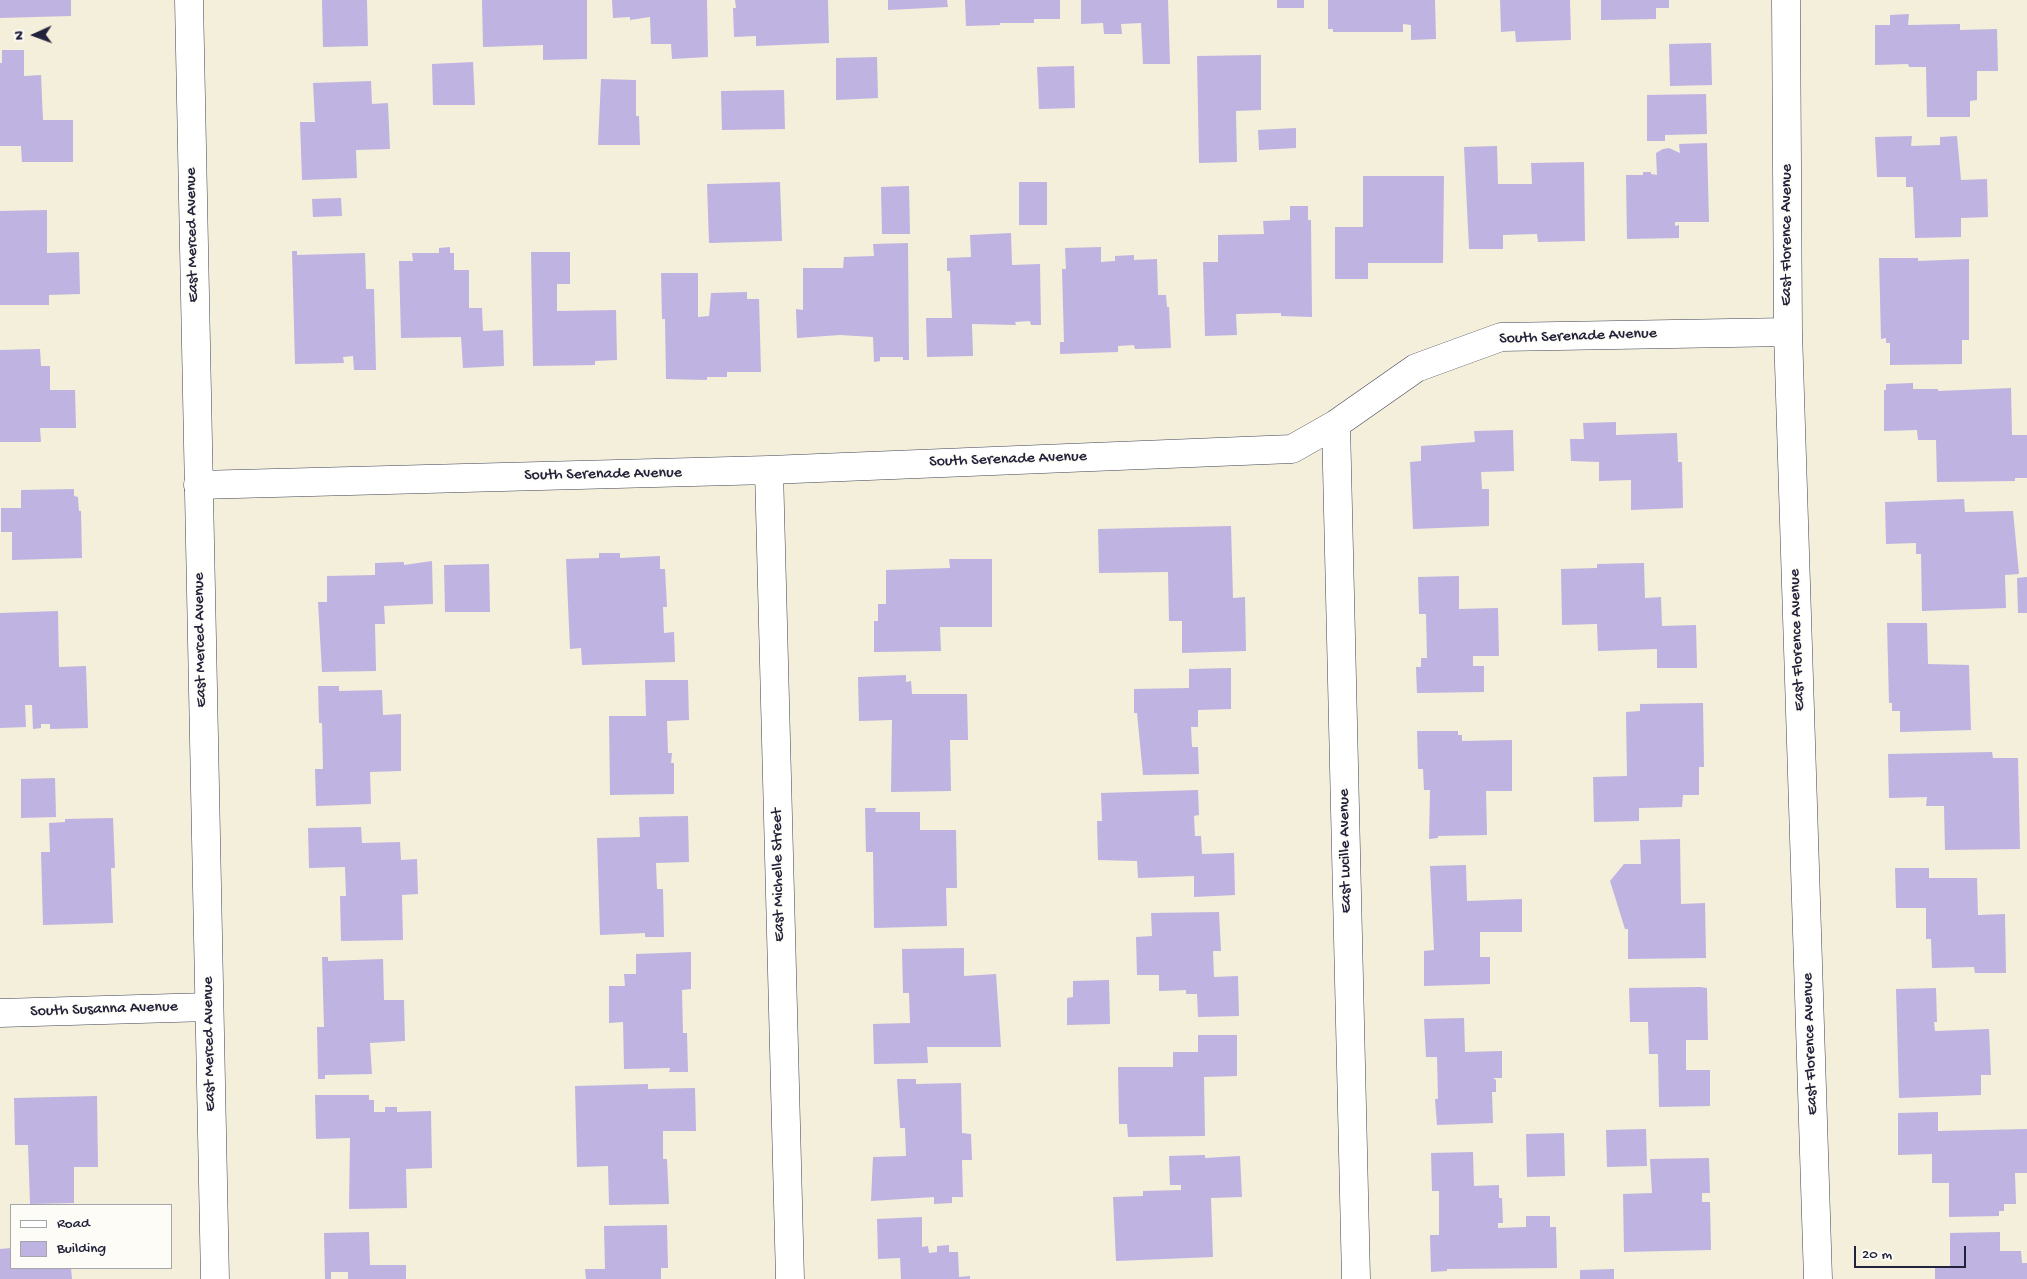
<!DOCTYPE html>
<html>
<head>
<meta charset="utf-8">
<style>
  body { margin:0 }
  #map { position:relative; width:2027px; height:1279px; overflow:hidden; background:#f3efda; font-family:"Gochi Hand",sans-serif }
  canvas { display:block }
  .legend { position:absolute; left:10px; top:1204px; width:162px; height:65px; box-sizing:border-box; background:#fdfcf7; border:1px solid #a5a5ac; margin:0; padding:6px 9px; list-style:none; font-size:15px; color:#22223b }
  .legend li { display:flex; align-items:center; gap:10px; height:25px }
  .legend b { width:25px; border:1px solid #a5a5ac }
  .north { position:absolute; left:10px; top:10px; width:50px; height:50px; -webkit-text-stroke:4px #fdfcf7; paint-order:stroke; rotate:268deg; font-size:14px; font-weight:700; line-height:20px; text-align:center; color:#22223b }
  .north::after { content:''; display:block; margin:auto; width:18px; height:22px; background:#22223b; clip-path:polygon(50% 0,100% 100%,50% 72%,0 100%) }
  .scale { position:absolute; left:1854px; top:1246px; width:112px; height:22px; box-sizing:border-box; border:2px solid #22223b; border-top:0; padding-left:6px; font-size:15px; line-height:18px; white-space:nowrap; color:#22223b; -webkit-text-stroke:4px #fdfcf7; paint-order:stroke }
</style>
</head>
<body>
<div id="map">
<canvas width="2027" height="1279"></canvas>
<ul class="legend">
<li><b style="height:6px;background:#fff"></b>Road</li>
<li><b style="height:14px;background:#bfb3e1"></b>Building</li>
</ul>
<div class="north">N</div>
<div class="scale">20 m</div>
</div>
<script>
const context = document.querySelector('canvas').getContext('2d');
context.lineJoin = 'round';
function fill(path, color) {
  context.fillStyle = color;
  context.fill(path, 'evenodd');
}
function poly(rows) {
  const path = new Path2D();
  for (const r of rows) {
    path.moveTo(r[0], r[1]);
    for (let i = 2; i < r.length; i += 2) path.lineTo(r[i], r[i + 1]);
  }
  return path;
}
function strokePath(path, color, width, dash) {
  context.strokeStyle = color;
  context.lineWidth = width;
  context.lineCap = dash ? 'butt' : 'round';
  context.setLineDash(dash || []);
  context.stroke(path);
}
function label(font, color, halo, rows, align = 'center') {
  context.font = font + ' "Gochi Hand",sans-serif';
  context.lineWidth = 4;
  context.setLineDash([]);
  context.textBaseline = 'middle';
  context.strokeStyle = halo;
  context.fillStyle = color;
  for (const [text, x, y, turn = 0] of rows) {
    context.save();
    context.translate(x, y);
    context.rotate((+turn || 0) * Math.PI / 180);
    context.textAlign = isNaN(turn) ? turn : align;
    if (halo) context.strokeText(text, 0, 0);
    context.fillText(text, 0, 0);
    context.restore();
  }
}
fill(poly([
  [0,0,71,0,71,16,0,18],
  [322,0,367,0,368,46,323,47],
  [482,0,587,0,587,59,543,60,543,45,483,47],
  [612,0,707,0,708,57,672,59,671,44,651,44,650,17,630,20,630,17,613,18],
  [735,0,828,0,829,43,756,46,756,36,734,37,733,8,736,8],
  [888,0,947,0,948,7,888,10],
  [965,0,1060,0,1060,19,1034,19,1034,23,1000,23,1000,25,966,26],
  [1081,0,1168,0,1170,64,1143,64,1141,23,1121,24,1122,34,1104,34,1103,23,1081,24],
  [1277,0,1304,0,1304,8,1277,8],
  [1328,0,1435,0,1436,39,1411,40,1411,25,1403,24,1403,32,1333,32,1333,29,1328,29],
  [1500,0,1570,0,1571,40,1516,42,1515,31,1501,32],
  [1601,0,1669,0,1669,8,1656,8,1656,19,1601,20],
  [1909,14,1908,25,1960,24,1960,30,1997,29,1998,71,1977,71,1977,100,1970,101,1970,117,1927,117,1926,67,1909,67,1908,64,1875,65,1875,25,1890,25,1890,15],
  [1711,43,1712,85,1670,86,1669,44],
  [2,50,24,50,24,76,41,75,43,120,73,120,73,162,22,162,21,146,0,146,0,63,2,63],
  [1261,55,1261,110,1236,111,1237,162,1199,163,1197,56],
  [877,57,878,98,836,100,836,58],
  [473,62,475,105,433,105,432,64],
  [1074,66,1075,108,1039,109,1037,67],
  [601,79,636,80,636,116,639,116,640,145,598,145],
  [371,81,372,104,388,103,390,149,356,150,357,178,302,180,300,122,315,122,313,83],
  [784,90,785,129,722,130,721,91],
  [1706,94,1707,134,1665,135,1665,141,1647,141,1647,95],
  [1296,128,1296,148,1259,150,1258,130],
  [1912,136,1911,146,1940,145,1940,137,1957,136,1961,180,1987,179,1988,217,1961,218,1961,237,1915,238,1913,187,1906,187,1906,177,1877,177,1875,137],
  [1707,143,1709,222,1675,222,1675,226,1679,225,1679,238,1627,239,1626,175,1643,175,1643,172,1651,172,1651,174,1657,175,1656,153,1663,149,1669,148,1680,153,1679,144],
  [1497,146,1498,184,1532,184,1531,163,1584,162,1585,241,1538,242,1537,234,1503,235,1503,249,1469,249,1464,147],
  [1363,176,1444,176,1443,263,1368,263,1368,279,1335,279,1335,227,1363,227],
  [780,182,782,241,709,243,707,184],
  [1019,182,1047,182,1047,225,1019,225],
  [909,186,910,234,882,234,881,187],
  [341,198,342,216,313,217,312,199],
  [1290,206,1308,206,1308,220,1311,220,1312,317,1281,316,1281,313,1236,314,1237,335,1205,336,1203,262,1218,262,1218,235,1264,234,1263,221,1290,220],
  [47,210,47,253,79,252,80,294,49,295,49,305,0,305,0,211],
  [1011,233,1012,265,1040,264,1041,325,1031,325,1030,321,1015,322,1016,325,972,324,973,356,927,357,926,318,952,318,950,271,947,271,947,258,971,257,970,235],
  [908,243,909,360,903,360,903,357,880,357,880,361,874,362,873,337,840,335,797,338,796,309,803,310,803,268,843,268,844,257,874,256,873,244],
  [450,247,450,253,454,253,454,270,469,270,469,308,482,308,483,331,503,330,504,366,463,368,461,337,401,338,399,261,413,261,412,253,439,253,439,248],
  [1101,247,1101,262,1115,261,1115,256,1134,255,1134,260,1157,259,1158,295,1166,295,1167,307,1169,307,1171,348,1135,349,1134,345,1118,346,1118,352,1060,354,1060,342,1064,342,1062,269,1066,269,1065,248],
  [292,251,297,251,297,255,365,253,366,289,374,289,376,370,354,370,353,356,343,357,344,363,295,364],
  [531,252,570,252,570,284,557,284,557,311,616,310,617,360,595,361,595,365,533,366],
  [1879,258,1918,258,1918,261,1969,259,1969,340,1962,340,1962,364,1890,365,1890,343,1886,343,1886,338,1881,339],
  [661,273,698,273,698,317,709,316,711,293,747,292,747,299,759,299,761,372,727,372,727,377,707,377,707,380,666,379,665,319,662,319],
  [40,349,41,366,50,366,50,390,75,390,76,428,40,428,41,442,0,442,0,350],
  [1913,383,1913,389,1938,389,1938,391,2011,388,2012,435,2027,435,2027,478,2015,478,2015,481,1937,482,1936,440,1918,440,1917,430,1884,431,1884,390,1886,390,1886,384],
  [1616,422,1616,435,1677,433,1678,462,1682,462,1683,508,1631,510,1631,480,1599,481,1599,462,1571,461,1570,439,1584,439,1583,423],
  [1513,430,1514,471,1481,472,1482,489,1489,489,1489,526,1413,529,1410,462,1421,461,1421,446,1475,442,1474,431],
  [74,489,74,496,78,497,79,511,81,511,82,558,12,560,12,532,1,532,1,508,21,508,21,490],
  [1964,499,1965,512,2013,511,2019,574,2005,575,2006,608,1922,611,1921,554,1916,554,1916,543,1886,544,1885,502],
  [1231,526,1233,598,1245,597,1246,651,1182,653,1182,621,1169,621,1168,572,1099,573,1098,529],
  [599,553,620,553,620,558,660,556,660,569,665,569,667,607,663,607,664,633,674,632,675,662,582,665,581,648,570,649,566,559,599,558],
  [949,559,992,559,992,627,940,627,941,651,874,652,874,621,878,621,878,604,886,604,886,570,950,568],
  [432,561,433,604,384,606,385,624,375,624,376,671,322,672,318,602,327,602,327,576,375,575,375,563,404,562,404,565],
  [1644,563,1645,598,1661,597,1662,626,1696,625,1697,668,1657,668,1657,649,1598,651,1597,624,1562,625,1561,569,1597,568,1597,564],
  [489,564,490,612,445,612,444,565],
  [1459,576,1459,609,1498,608,1499,656,1473,656,1473,666,1484,666,1484,692,1417,693,1416,667,1421,667,1421,658,1427,658,1426,614,1419,614,1418,577],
  [2027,577,2027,613,2018,613,2017,578],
  [58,611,59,667,86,666,88,728,50,729,50,724,41,724,41,728,33,729,32,705,25,705,26,727,0,728,0,613],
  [1887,623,1927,623,1928,664,1969,665,1971,730,1900,732,1900,711,1892,711,1892,703,1889,703],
  [1231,668,1231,709,1198,710,1198,727,1191,727,1192,747,1198,747,1199,774,1143,775,1137,713,1134,713,1134,689,1189,688,1189,669],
  [906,675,906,682,911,681,912,694,967,694,968,740,950,740,951,791,891,792,892,720,859,721,858,677],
  [645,680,688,680,689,720,667,721,668,753,672,753,671,763,674,763,674,794,610,795,609,716,646,716],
  [318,686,339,686,339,691,382,690,383,715,401,714,401,771,370,772,371,804,316,806,315,769,323,769,322,723,319,723],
  [1703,703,1704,767,1699,767,1699,795,1683,795,1682,807,1639,808,1639,821,1594,822,1593,777,1627,776,1626,712,1640,711,1640,704],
  [1417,731,1458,731,1458,735,1462,735,1462,741,1512,740,1512,791,1486,791,1487,835,1438,836,1438,838,1429,839,1430,790,1424,790,1423,769,1418,769],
  [1992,752,1993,758,2018,758,2020,849,1945,850,1944,806,1926,806,1927,797,1889,798,1888,754],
  [55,778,56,817,21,818,21,779],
  [1198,790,1199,815,1194,816,1195,836,1201,836,1202,854,1234,853,1235,895,1194,897,1194,876,1138,878,1137,861,1098,860,1097,821,1102,821,1101,793],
  [865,808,876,808,875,812,920,812,920,830,956,830,957,888,946,888,947,926,874,928,873,852,866,852],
  [688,816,689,862,656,863,657,889,663,889,664,937,645,937,645,933,600,935,597,838,640,837,639,817],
  [113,818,115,868,111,868,113,923,43,925,41,852,50,852,49,823,65,822,65,819],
  [361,827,362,843,400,842,401,860,417,859,418,894,402,895,403,940,341,941,340,896,346,896,345,867,309,868,308,828],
  [1680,839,1681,904,1705,903,1706,958,1628,959,1628,929,1625,929,1610,881,1624,864,1641,864,1640,840],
  [1466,865,1467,901,1522,899,1522,932,1480,932,1480,957,1490,957,1490,984,1424,986,1424,951,1434,950,1430,866],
  [1895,868,1929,868,1929,878,1977,878,1978,915,2005,914,2006,973,1975,973,1974,967,1932,968,1931,939,1926,939,1926,908,1896,908],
  [1219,912,1221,951,1213,951,1214,977,1238,976,1239,1016,1198,1017,1197,994,1186,994,1186,990,1159,991,1159,975,1137,975,1136,937,1152,936,1151,913],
  [964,948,964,976,996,974,1001,1047,927,1047,928,1063,874,1064,873,1024,910,1023,909,993,903,993,902,949],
  [691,952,691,989,682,990,683,1033,687,1033,688,1072,669,1072,670,1068,624,1069,623,1022,609,1023,609,986,625,986,624,974,636,974,636,954],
  [322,957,328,957,328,961,383,959,384,1000,404,1000,405,1041,370,1043,372,1074,325,1075,325,1079,318,1079,317,1027,324,1027],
  [1109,980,1110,1024,1067,1025,1067,998,1073,997,1073,981],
  [1700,987,1707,988,1708,1040,1686,1040,1686,1070,1710,1070,1710,1106,1659,1107,1658,1054,1649,1054,1648,1022,1630,1022,1629,988],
  [1936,988,1937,1022,1934,1022,1935,1031,1989,1029,1991,1075,1981,1075,1981,1095,1899,1098,1896,989],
  [1464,1018,1465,1052,1502,1051,1502,1078,1493,1078,1496,1080,1496,1092,1492,1092,1493,1123,1437,1125,1435,1099,1438,1099,1437,1057,1426,1057,1424,1019],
  [1198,1035,1237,1035,1237,1076,1204,1077,1205,1136,1128,1137,1127,1124,1119,1124,1118,1067,1173,1067,1173,1052,1198,1052],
  [897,1079,916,1079,916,1084,961,1083,962,1133,971,1134,972,1160,962,1160,963,1197,952,1197,952,1203,934,1204,934,1197,871,1201,873,1157,906,1156,905,1128,900,1128],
  [648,1084,648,1089,695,1088,696,1131,663,1131,663,1159,667,1159,669,1204,609,1205,608,1166,577,1167,575,1086],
  [315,1095,369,1095,369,1100,374,1100,374,1112,385,1112,385,1107,397,1107,397,1112,431,1111,432,1168,406,1169,407,1208,349,1209,350,1138,316,1139],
  [97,1096,98,1167,74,1167,74,1203,30,1204,28,1145,15,1145,14,1098],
  [1938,1112,1938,1131,2027,1129,2027,1173,2015,1173,2016,1204,2004,1204,2004,1211,1999,1211,1999,1216,1949,1217,1949,1183,1932,1183,1932,1154,1898,1155,1898,1113],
  [1646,1129,1647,1166,1607,1167,1606,1130],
  [1564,1133,1565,1176,1527,1177,1526,1134],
  [1473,1152,1474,1186,1499,1185,1499,1198,1502,1198,1503,1223,1498,1223,1498,1228,1526,1227,1526,1216,1550,1216,1550,1227,1556,1227,1557,1268,1447,1269,1447,1271,1431,1272,1430,1235,1439,1235,1439,1191,1432,1191,1431,1153],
  [1205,1155,1205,1158,1240,1156,1242,1197,1211,1198,1213,1257,1116,1261,1113,1197,1143,1196,1143,1191,1181,1190,1181,1185,1170,1185,1169,1156],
  [1709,1158,1710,1193,1702,1193,1702,1202,1710,1202,1711,1250,1624,1252,1623,1194,1652,1193,1650,1159],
  [922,1217,922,1247,928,1246,929,1253,937,1252,937,1246,949,1245,949,1252,958,1252,959,1277,970,1276,970,1279,901,1279,900,1258,878,1259,877,1219],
  [667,1225,668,1268,661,1268,661,1279,586,1279,585,1269,605,1269,604,1226],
  [369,1232,370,1265,406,1265,406,1279,348,1279,348,1272,331,1272,331,1279,325,1279,324,1233],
  [2000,1232,2000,1251,2021,1251,2022,1263,2027,1263,2027,1279,1935,1279,1935,1267,1950,1267,1950,1233],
  [11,1248,11,1268,71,1268,72,1279,0,1279,0,1249],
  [1614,1269,1614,1279,1580,1279,1580,1270]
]), '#bfb3e1');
const street = poly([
  [1786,0,1788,332,1818,1279],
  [1336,424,1356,1279],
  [769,470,790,1279],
  [198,485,769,470,1292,449,1336,424,1416,368,1501,337,1788,332],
  [0,1013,209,1007]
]);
const secondary = poly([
  [189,0,215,1279]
]);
strokePath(street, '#414153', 29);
strokePath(secondary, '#414153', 29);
strokePath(street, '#fff', 28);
strokePath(secondary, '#fff', 28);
label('16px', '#22223b', '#fdfcf7', [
  ["East Merced Avenue",193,235,-91],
  ["East Florence Avenue",1788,235,-90],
  ["South Serenade Avenue",1578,337,-2],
  ["South Serenade Avenue",1008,460,-2],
  ["South Serenade Avenue",603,475,-1],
  ["East Merced Avenue",201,640,-91],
  ["East Florence Avenue",1798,640,-92],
  ["East Lucille Avenue",1346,851,-91],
  ["East Michelle Street",779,875,-91],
  ["South Susanna Avenue",104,1010,-2],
  ["East Merced Avenue",210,1044,-91],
  ["East Florence Avenue",1811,1044,-92]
]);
</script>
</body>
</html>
